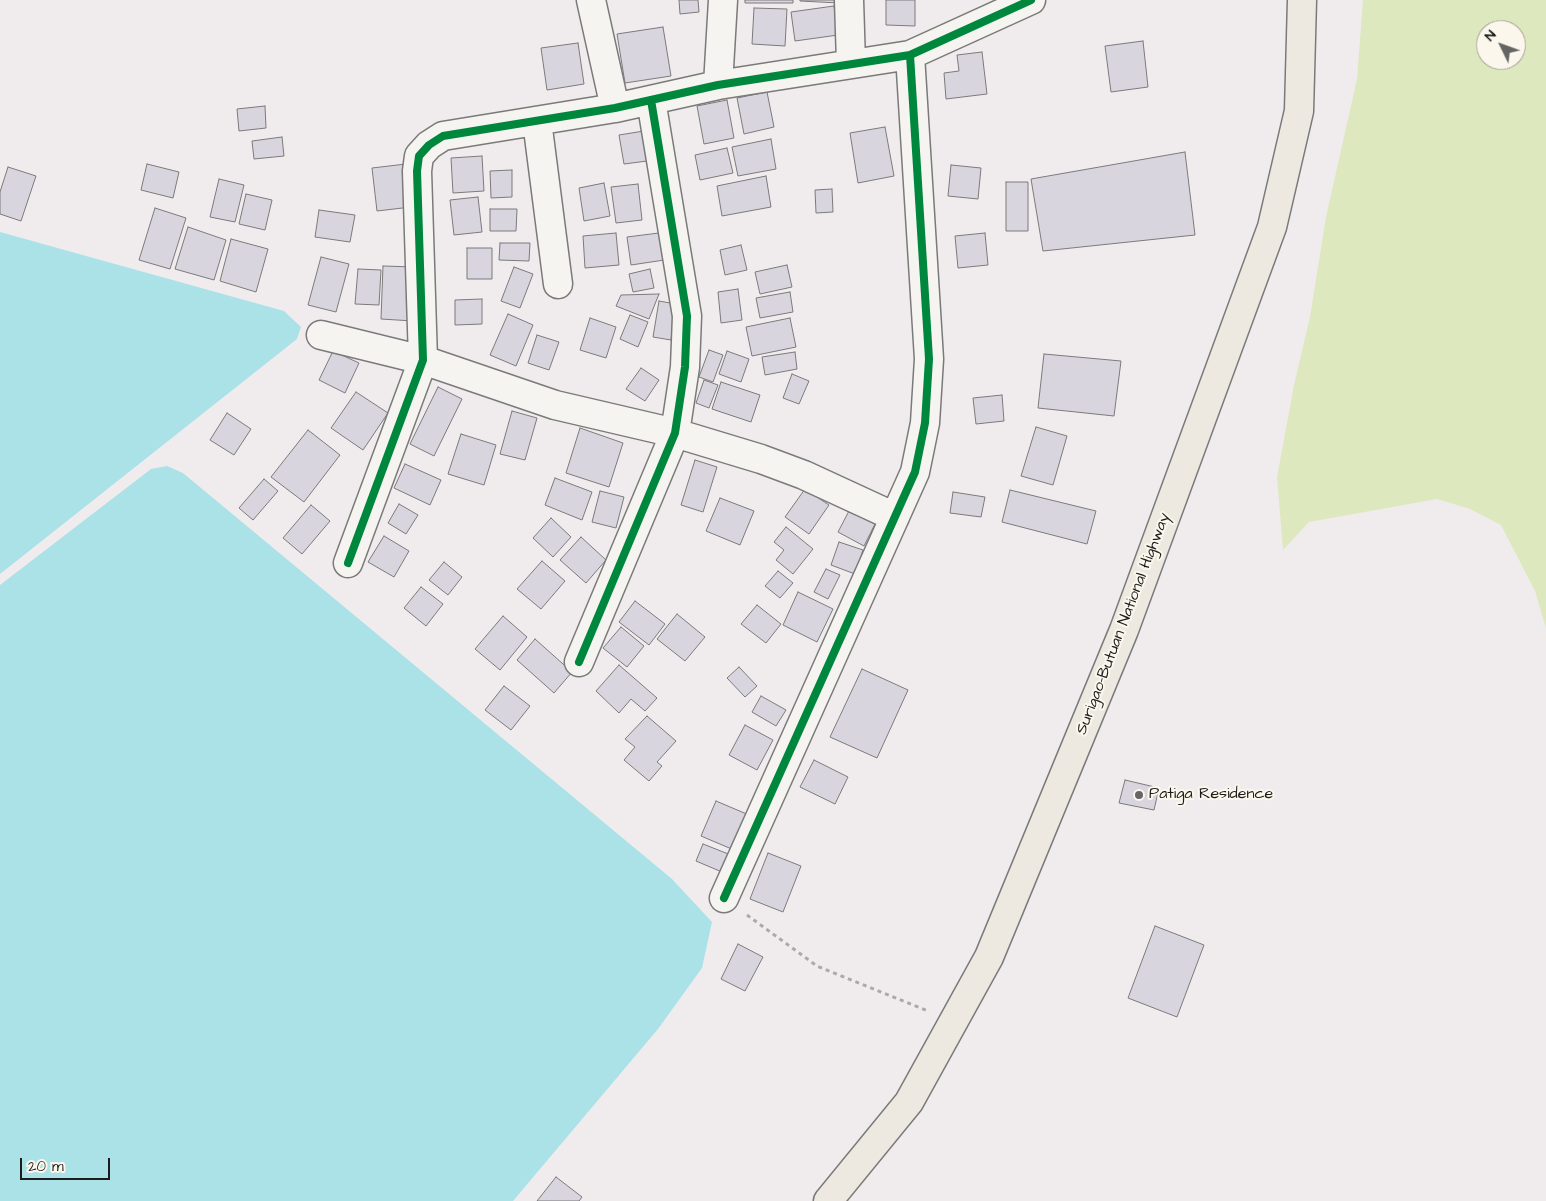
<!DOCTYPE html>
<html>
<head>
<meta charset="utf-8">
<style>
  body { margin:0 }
  #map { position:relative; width:1546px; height:1201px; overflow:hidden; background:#f0eced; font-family:"Architects Daughter",sans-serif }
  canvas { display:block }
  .north { position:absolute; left:1476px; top:20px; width:50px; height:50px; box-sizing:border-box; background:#fbf7ec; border:1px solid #a29f99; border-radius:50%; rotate:312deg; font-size:14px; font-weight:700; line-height:20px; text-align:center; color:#1c1c1c }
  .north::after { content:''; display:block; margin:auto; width:18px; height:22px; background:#666565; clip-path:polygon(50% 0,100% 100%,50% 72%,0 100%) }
  .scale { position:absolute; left:20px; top:1158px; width:90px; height:22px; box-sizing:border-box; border:2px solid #1c1c1c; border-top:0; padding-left:6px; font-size:15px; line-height:18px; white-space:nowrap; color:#1c1c1c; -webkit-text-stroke:4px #fbf7ec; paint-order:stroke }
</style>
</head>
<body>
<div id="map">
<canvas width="1546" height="1201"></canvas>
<div class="north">N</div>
<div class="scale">20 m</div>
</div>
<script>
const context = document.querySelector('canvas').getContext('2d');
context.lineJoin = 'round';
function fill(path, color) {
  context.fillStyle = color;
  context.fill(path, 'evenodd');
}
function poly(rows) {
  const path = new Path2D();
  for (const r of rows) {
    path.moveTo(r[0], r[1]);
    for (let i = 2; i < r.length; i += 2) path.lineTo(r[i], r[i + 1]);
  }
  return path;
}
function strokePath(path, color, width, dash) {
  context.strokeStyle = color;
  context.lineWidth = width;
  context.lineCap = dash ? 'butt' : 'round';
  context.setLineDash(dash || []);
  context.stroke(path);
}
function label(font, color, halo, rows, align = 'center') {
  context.font = font + ' "Architects Daughter",sans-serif';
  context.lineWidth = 4;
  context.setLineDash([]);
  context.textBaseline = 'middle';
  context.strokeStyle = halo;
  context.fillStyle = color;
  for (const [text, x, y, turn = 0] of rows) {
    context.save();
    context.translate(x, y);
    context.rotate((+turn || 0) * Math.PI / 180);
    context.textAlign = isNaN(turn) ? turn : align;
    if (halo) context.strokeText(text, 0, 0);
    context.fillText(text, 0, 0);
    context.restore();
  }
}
fill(poly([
  [1363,0,1546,0,1546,628,1535,591,1501,525,1470,509,1437,499,1309,522,1283,550,1277,477,1294,385,1310,317,1326,217,1357,79],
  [1486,30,1516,30,1516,60,1486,60]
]), '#dee8be');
fill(poly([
  [0,232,284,311,301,327,297,339,0,574],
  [167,466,183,473,672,879,712,922,702,968,658,1029,513,1201,0,1201,0,585,151,469]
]), '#aae2e8');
const building = poly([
  [679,0,698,0,699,12,680,14,679,0],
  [745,0,793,0,793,3,745,3,745,0],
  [800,0,839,0,839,3,800,1,800,0],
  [886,0,915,0,915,26,886,25,886,0],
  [834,6,838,35,795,41,791,12,834,6],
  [754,8,787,9,785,46,752,44,754,8],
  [663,27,671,76,625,83,617,34,663,27],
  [1143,41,1148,87,1111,92,1105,46,1143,41],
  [578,43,584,84,547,90,541,48,578,43],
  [982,52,987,94,946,99,944,73,959,71,957,55,982,52],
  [767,92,774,127,744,134,737,98,767,92],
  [727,100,734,138,704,144,697,106,727,100],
  [265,106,266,128,239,131,237,109,265,106],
  [885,127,894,176,858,183,850,133,885,127],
  [644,131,647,161,624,164,619,135,644,131],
  [282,137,284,156,254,159,252,141,282,137],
  [771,139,776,169,738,176,732,147,771,139],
  [727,148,733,173,700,180,695,155,727,148],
  [1185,152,1195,235,1043,251,1031,179,1185,152],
  [482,156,484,191,453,193,451,158,482,156],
  [147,164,179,172,173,198,141,190,147,164],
  [406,164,411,207,377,211,372,168,406,164],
  [951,165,981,168,978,199,948,196,951,165],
  [8,167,36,176,21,221,0,214,0,192,8,167],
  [512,170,512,197,491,198,490,171,512,170],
  [766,176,771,207,722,216,717,186,766,176],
  [219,179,244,185,235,222,210,217,219,179],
  [1006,182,1028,182,1028,231,1006,231,1006,182],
  [604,183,610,216,584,221,579,188,604,183],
  [638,184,642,220,616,223,611,187,638,184],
  [832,189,833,212,816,213,815,190,832,189],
  [246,194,272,200,265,230,239,224,246,194],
  [478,197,482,232,454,235,450,200,478,197],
  [155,208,186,218,170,269,139,260,155,208],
  [490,209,517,209,516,231,490,231,490,209],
  [319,210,355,215,350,242,315,237,319,210],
  [188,227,226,240,214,280,175,269,188,227],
  [667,232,671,259,631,265,627,237,667,232],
  [616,233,619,265,585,268,583,236,616,233],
  [985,233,988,265,958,268,955,236,985,233],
  [231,239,268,249,256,292,220,281,231,239],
  [500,243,530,243,529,261,499,260,500,243],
  [741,245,747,270,725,275,720,250,741,245],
  [467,248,492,248,492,279,467,279,467,248],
  [321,257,349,264,336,312,308,305,321,257],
  [787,265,792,287,760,294,755,272,787,265],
  [383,266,415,267,413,321,381,319,383,266],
  [514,267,533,274,520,308,501,301,514,267],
  [358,269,381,270,379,305,355,304,358,269],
  [650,269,654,288,633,292,629,274,650,269],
  [738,289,742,320,721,323,718,292,738,289],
  [790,292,793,312,760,318,756,298,790,292],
  [659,294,649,319,616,306,621,295,659,294],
  [482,299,482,324,455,325,455,300,482,299],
  [659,301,676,304,671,340,653,337,659,301],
  [508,314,533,325,516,366,490,355,508,314],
  [630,315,648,322,638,347,620,339,630,315],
  [590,318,616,327,606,358,580,350,590,318],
  [790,318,796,347,752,356,746,327,790,318],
  [537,335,559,342,549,370,528,363,537,335],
  [709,350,723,355,713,382,699,377,709,350],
  [333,351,359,363,345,393,319,380,333,351],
  [727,351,749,359,741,382,719,374,727,351],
  [795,352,797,369,765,375,762,357,795,352],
  [1044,354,1121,361,1114,416,1038,408,1044,354],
  [641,368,659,380,645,401,626,389,641,368],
  [792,374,809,381,799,404,783,398,792,374],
  [704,380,718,385,709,408,696,403,704,380],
  [721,382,760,395,751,422,712,409,721,382],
  [438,387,462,399,434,456,410,444,438,387],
  [356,392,388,413,363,450,331,428,356,392],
  [1002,395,1004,421,976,424,973,398,1002,395],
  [512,411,537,418,525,460,500,454,512,411],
  [227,413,251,429,234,455,210,440,227,413],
  [1036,427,1067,436,1053,485,1021,476,1036,427],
  [580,428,623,443,609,487,566,473,580,428],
  [308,430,340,455,304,502,271,477,308,430],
  [461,434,496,445,484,485,448,474,461,434],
  [695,460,717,467,703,512,681,505,695,460],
  [405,464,441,480,430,505,394,488,405,464],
  [555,478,592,492,582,520,545,505,555,478],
  [264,479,278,491,253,520,239,508,264,479],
  [805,489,829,505,809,534,785,517,805,489],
  [1010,490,1096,511,1087,544,1002,522,1010,490],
  [600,491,624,497,616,528,592,522,600,491],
  [953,492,985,497,981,517,950,513,953,492],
  [720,498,754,511,740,545,706,531,720,498],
  [399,504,418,515,406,534,388,523,399,504],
  [311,505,330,521,302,554,283,538,311,505],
  [849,511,875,524,864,546,838,532,849,511],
  [551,518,571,537,553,557,533,538,551,518],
  [786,527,813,549,793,574,776,560,784,550,774,542,786,527],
  [384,536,409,551,394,577,368,562,384,536],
  [581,537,606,560,586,583,560,560,581,537],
  [839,542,863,550,855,574,831,565,839,542],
  [542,561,565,581,541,609,517,589,542,561],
  [444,562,462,577,448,595,429,580,444,562],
  [826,569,840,575,828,599,814,592,826,569],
  [778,571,793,583,780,598,765,586,778,571],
  [421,587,443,604,426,626,404,608,421,587],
  [798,592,833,609,817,642,783,625,798,592],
  [635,601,665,624,649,645,619,622,635,601],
  [757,605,781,624,766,643,741,624,757,605],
  [677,614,705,637,685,661,657,639,677,614],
  [503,616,527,637,500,670,475,649,503,616],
  [621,627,644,646,627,667,603,648,621,627],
  [535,639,572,672,554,693,517,660,535,639],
  [619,665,657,698,645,711,631,699,619,713,596,691,619,665],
  [739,667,757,686,745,697,727,678,739,667],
  [862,669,908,690,877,758,830,737,862,669],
  [504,686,530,706,511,730,485,710,504,686],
  [761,696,786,710,776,726,752,712,761,696],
  [647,716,676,741,657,762,662,766,649,781,624,760,635,747,625,739,647,716],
  [745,725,773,740,757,770,729,755,745,725],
  [814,760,848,777,835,804,800,787,814,760],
  [1125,780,1159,788,1154,810,1119,803,1125,780],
  [716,801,749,815,734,850,701,836,716,801],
  [703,844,736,857,729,875,696,861,703,844],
  [768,853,801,866,783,912,750,899,768,853],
  [1155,926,1204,945,1177,1017,1128,998,1155,926],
  [738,944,763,957,745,991,721,979,738,944],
  [556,1177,582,1197,579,1201,537,1201,556,1177]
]);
fill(building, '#d9d5df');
strokePath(building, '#7b7a7a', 1);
const minor = poly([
  [591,0,615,108],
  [849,0,851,63],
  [718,85,723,0],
  [537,121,558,284],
  [321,335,423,360,555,405,675,433,761,459,804,475,895,517],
  [348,563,423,360,417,171,419,156,429,145,443,136,615,108,718,85,910,55,1031,0],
  [579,662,675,433,685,367,687,316,651,100],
  [724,898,915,472,925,423,929,359,910,55]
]);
const trunk = poly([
  [828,1201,909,1102,989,957,1124,630,1272,227,1299,111,1302,0]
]);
strokePath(minor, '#7b7a7a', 31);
strokePath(trunk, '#7b7a7a', 31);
strokePath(poly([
  [747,915,817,966,928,1011]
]), '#abaaa8', 3, [4, 4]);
strokePath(minor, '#f5f4f0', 28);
strokePath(trunk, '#ede9e1', 28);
strokePath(poly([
  [348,563,423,360,417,171,419,156,429,145,443,136,615,108,718,85,910,55,1031,0],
  [579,662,675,433,685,367,687,316,651,100],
  [724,898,915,472,925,423,929,359,910,55]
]), '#00873e', 8);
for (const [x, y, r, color] of [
  [1139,795,5,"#666565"]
]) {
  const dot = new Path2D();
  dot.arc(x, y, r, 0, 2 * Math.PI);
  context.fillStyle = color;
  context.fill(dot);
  strokePath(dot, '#fbf7ec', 2);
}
label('16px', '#1c1c1c', '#fbf7ec', [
  ["Surigao-Butuan National Highway",1124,624,-69]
]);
label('16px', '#1c1c1c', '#fbf7ec', [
  ["Patiga Residence",1149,795]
], 'left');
</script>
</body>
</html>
